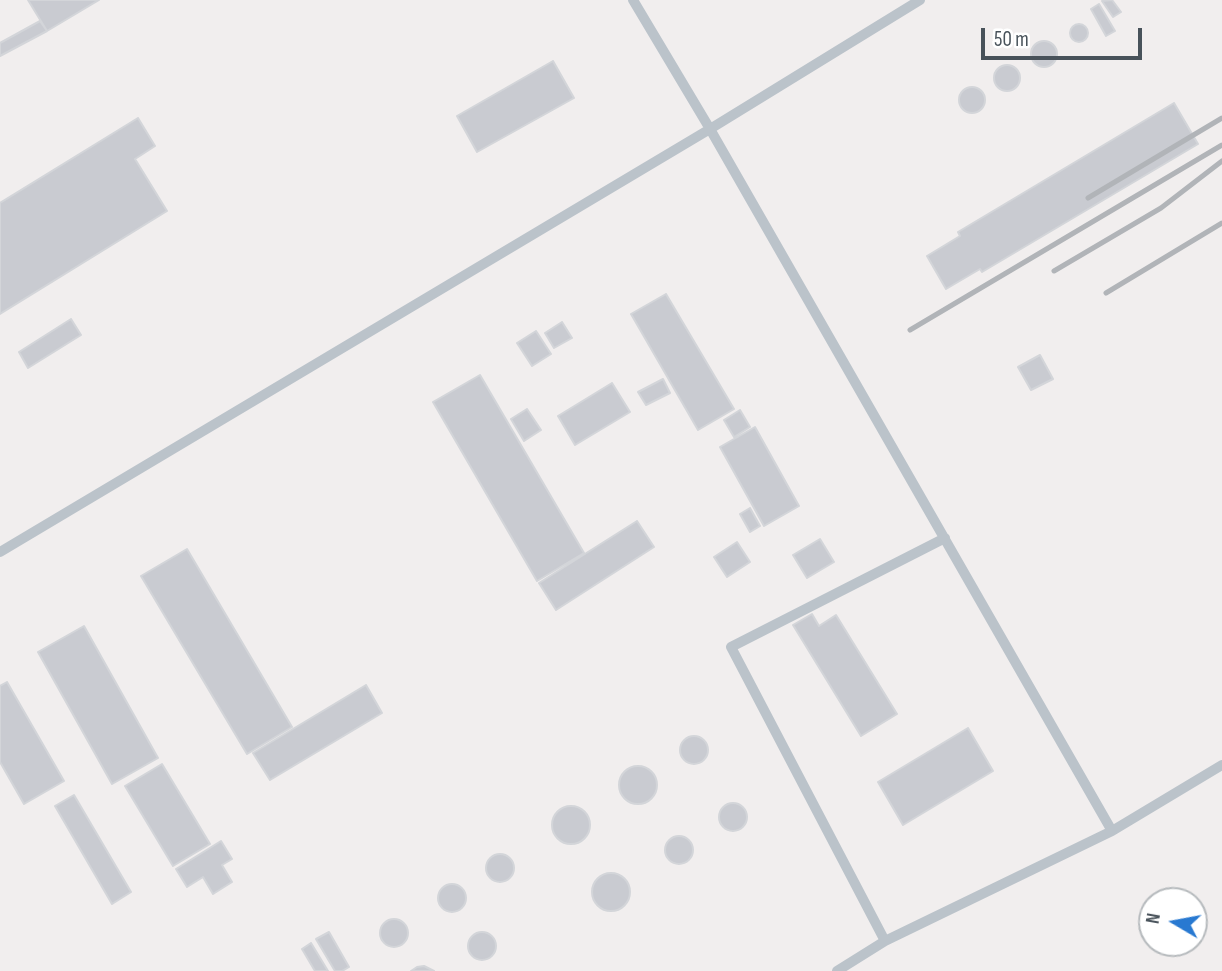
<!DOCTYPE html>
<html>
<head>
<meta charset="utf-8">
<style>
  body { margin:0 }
  #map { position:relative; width:1222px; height:971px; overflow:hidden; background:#f1eeee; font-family:"Sofia Sans Condensed",sans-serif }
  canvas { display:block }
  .north { position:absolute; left:1138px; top:887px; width:70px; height:70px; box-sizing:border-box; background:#fff; border:2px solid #b6babd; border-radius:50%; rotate:280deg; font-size:19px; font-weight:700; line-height:28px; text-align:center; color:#48525a }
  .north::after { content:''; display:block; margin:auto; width:24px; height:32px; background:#2879d1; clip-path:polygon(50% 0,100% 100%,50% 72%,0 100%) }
  .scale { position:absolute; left:981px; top:28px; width:161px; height:32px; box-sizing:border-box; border:4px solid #48525a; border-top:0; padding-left:9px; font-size:21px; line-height:24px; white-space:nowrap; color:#48525a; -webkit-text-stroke:5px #fff; paint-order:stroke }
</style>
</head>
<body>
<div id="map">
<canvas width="1222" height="971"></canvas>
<div class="north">N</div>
<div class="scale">50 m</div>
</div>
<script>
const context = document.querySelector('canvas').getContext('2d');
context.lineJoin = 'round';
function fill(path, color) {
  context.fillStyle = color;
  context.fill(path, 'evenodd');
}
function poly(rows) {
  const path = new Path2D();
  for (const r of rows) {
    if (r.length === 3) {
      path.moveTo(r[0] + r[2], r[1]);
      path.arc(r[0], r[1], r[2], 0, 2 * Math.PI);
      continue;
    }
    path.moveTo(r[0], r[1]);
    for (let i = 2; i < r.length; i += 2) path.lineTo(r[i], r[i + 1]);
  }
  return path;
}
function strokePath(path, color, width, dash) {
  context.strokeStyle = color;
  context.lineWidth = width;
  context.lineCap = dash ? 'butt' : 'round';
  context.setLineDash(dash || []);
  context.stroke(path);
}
const building = poly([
  [28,0,99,0,47,31,28,0],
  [1112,0,1121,12,1113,17,1102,1,1112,0],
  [1099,4,1115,31,1106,36,1091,9,1099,4],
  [40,21,47,31,0,56,0,43,40,21],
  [1079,33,9],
  [1044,54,13],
  [553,61,574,98,477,152,457,116,553,61],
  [1007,78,13],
  [972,100,13],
  [1174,103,1198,144,982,272,980,269,946,289,927,256,960,236,958,232,1174,103],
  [138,118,155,146,135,159,167,211,0,314,0,203,138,118],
  [666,294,734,409,698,430,631,314,666,294],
  [71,319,81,335,28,368,19,352,71,319],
  [562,322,572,338,554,348,545,333,562,322],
  [536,331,551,354,532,366,517,343,536,331],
  [1040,355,1053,379,1031,390,1018,367,1040,355],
  [480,375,584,553,537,581,433,402,480,375],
  [663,379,670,393,646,405,638,392,663,379],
  [612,383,630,412,575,445,558,416,612,383],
  [527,409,541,430,524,441,511,419,527,409],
  [740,410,750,427,734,437,724,420,740,410],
  [755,427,799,506,764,526,720,447,755,427],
  [750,508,760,526,750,532,740,514,750,508],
  [637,521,654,547,556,610,539,583,637,521],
  [820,539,834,562,807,578,793,555,820,539],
  [737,542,750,562,727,577,714,557,737,542],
  [187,549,292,727,247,754,141,576,187,549],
  [812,614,819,626,836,615,897,714,861,736,793,625,812,614],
  [84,626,158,758,112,784,38,652,84,626],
  [7,682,64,781,24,804,0,762,0,686,7,682],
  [366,685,382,713,270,780,253,753,366,685],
  [968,728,993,771,903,825,878,782,968,728],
  [694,750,14],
  [162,764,210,844,173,866,125,786,162,764],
  [638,785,19],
  [74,795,131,892,112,904,55,806,74,795],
  [733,817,14],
  [571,825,19],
  [679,850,14],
  [221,841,232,859,222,865,232,882,213,894,203,877,187,887,176,869,221,841],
  [500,868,14],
  [611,892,19],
  [452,898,14],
  [394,933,14],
  [482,946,14],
  [329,932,349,967,342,971,335,971,316,939,329,932],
  [311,943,328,971,315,971,302,949,311,943],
  [424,966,434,971,411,971,417,967,424,966]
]);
fill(building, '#c9cbd1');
strokePath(building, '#d3d5d9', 2);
strokePath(poly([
  [633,0,710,129,1112,831],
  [0,552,710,129,920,0],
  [885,941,731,647,945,538],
  [837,971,885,941,1112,831,1222,765]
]), '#bbc3ca', 10);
strokePath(poly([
  [1088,198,1222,118],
  [1054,271,1161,208,1222,161],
  [1106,293,1222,223],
  [910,330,1222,145]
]), '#b1b4b8', 5);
</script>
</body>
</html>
